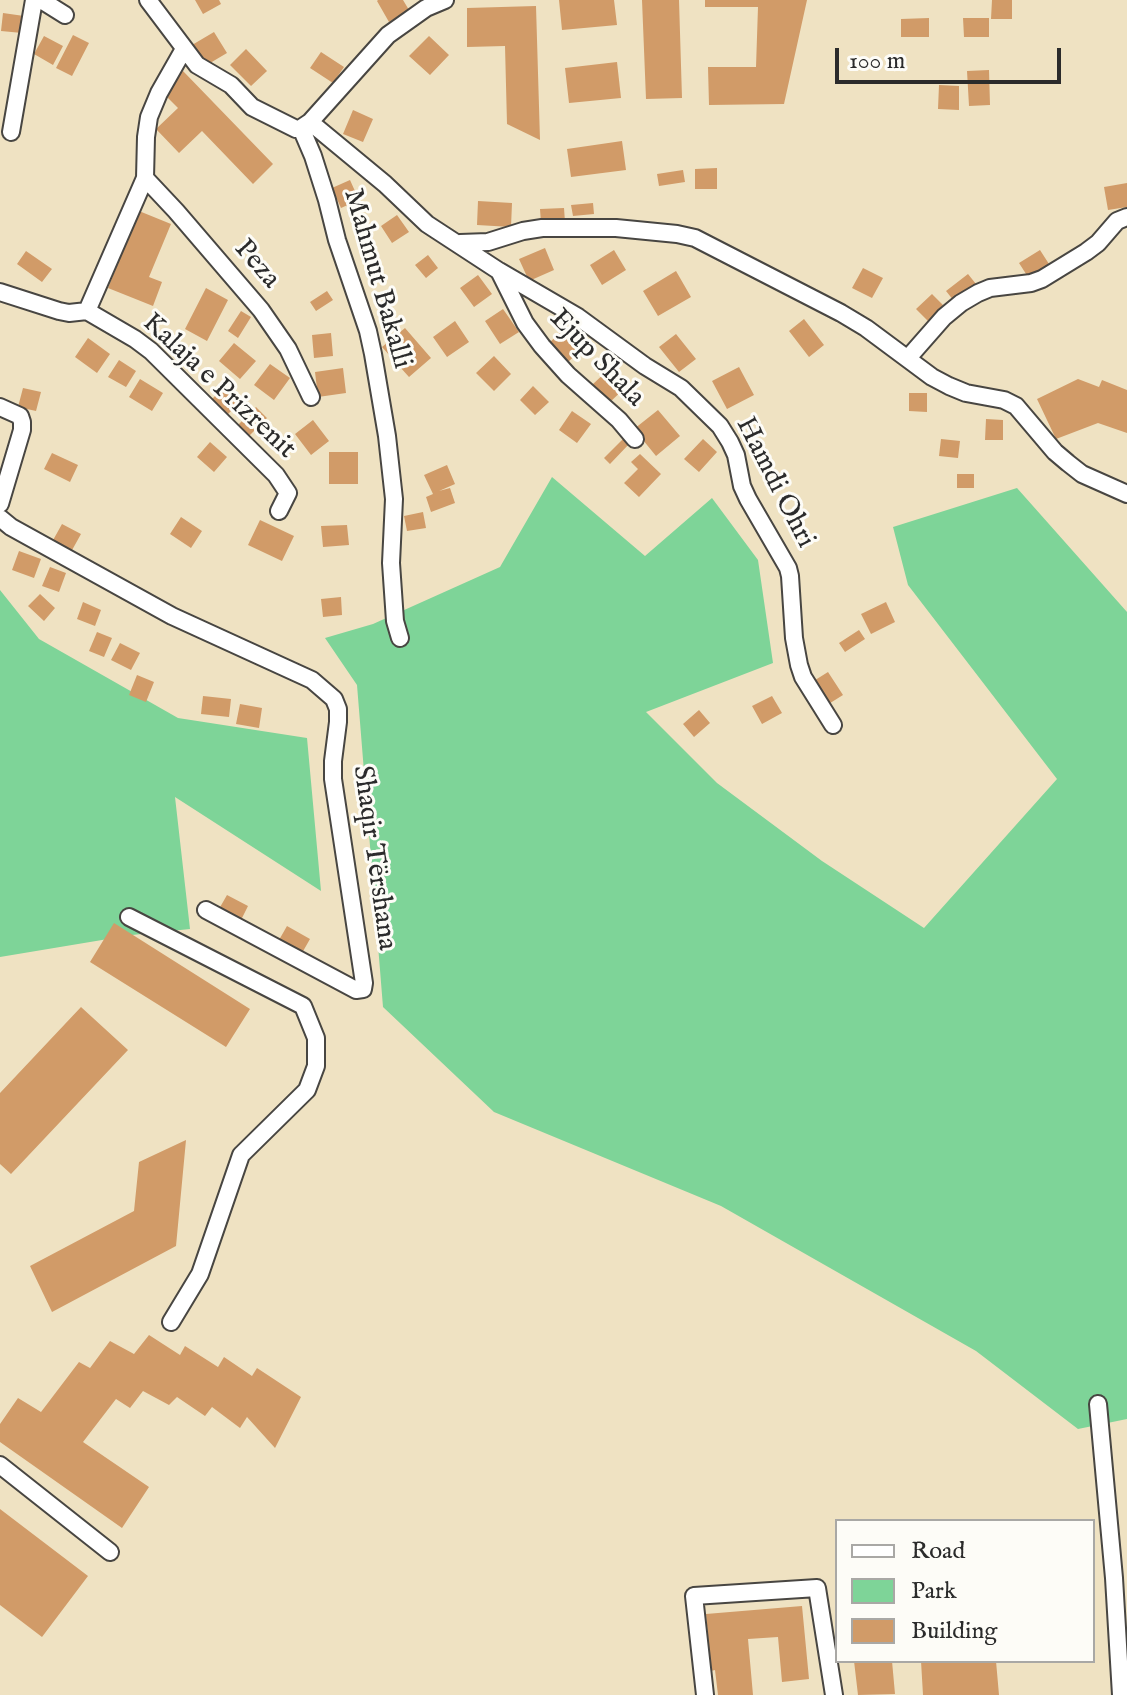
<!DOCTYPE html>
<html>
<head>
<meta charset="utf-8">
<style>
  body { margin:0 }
  #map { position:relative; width:1127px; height:1695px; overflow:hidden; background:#efe2c2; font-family:"IM FELL English",serif }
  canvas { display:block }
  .legend { position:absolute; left:835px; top:1519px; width:260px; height:144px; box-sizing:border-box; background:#fdfcf7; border:2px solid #a9a8a5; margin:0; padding:10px 14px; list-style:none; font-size:24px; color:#2b2b2b }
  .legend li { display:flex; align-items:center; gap:16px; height:40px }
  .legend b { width:40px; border:2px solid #a9a8a5 }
  .scale { position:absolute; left:835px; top:48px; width:226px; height:36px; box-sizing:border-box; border:4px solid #2b2b2b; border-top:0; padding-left:10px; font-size:24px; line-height:28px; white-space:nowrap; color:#2b2b2b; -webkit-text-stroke:6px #fdfcf7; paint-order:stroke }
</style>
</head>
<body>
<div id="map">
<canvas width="1127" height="1695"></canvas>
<ul class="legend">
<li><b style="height:10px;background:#fff"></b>Road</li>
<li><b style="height:22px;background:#7ed498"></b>Park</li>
<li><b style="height:22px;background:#d19b68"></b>Building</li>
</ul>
<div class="scale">100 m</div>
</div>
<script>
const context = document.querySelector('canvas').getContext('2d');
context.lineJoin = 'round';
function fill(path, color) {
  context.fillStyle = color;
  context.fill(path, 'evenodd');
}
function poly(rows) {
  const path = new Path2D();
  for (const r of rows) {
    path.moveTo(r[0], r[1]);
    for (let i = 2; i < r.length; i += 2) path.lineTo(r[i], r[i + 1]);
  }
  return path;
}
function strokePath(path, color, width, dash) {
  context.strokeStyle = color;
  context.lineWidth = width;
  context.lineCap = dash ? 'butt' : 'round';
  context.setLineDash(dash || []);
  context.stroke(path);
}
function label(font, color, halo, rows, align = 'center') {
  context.font = font + ' "IM FELL English",serif';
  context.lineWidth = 6;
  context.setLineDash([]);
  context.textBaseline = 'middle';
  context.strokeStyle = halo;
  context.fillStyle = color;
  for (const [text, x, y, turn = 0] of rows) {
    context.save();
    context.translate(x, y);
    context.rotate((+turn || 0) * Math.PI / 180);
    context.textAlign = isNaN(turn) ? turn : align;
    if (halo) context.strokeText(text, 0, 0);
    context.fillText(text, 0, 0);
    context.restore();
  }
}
fill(poly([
  [552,477,645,556,712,498,758,560,773,663,646,712,717,783,822,861,924,928,1057,779,908,585,893,527,1017,488,1127,612,1127,1419,1078,1429,976,1351,721,1206,494,1112,383,1007,357,685,325,638,373,624,500,567],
  [0,590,39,639,178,718,307,738,321,891,175,797,190,929,132,935,0,957]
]), '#7ed498');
fill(poly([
  [195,0,219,0,221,4,203,14],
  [378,0,403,0,409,10,389,22,377,1],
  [559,0,614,0,617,25,562,30],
  [642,0,679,0,682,98,646,99],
  [705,0,807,0,784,104,709,105,708,67,756,67,758,7,705,7],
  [992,0,1012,0,1012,19,991,19],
  [536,6,540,140,507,124,505,46,467,47,467,8],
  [3,13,24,16,22,33,1,31],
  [929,18,929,37,901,37,901,19],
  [963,18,989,18,989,37,964,37],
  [214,32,227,53,205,66,192,45],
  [73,35,89,43,72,76,56,68],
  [44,36,63,46,53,65,34,54],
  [429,36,449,55,430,75,409,56],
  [246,49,267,71,251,86,230,65],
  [321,52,344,67,333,83,310,68],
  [617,62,621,98,569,103,565,68],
  [989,70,990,105,969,106,967,71],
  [183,71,273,164,253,184,202,131,179,153,156,129,178,108,162,92],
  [939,85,959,86,959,110,938,109],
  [353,110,373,119,363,142,343,134],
  [622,141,626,170,571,177,567,149],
  [717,168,717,189,695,189,695,169],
  [683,170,685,182,659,186,657,174],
  [350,180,359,200,341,208,332,188],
  [1127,183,1127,207,1108,210,1104,187],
  [478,201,512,203,511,227,477,225],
  [593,203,594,214,573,216,571,205],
  [564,208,565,222,541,223,540,209],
  [139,211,171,224,149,277,162,282,153,306,108,288],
  [397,215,409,232,392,243,381,226],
  [545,248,554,270,529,281,519,259],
  [614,250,626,270,602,285,590,265],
  [1040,250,1049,264,1028,277,1019,263],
  [26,251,52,269,42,282,17,264],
  [428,255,438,268,426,278,415,265],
  [863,268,883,278,872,298,852,288],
  [676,271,691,297,658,316,643,291],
  [968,274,976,284,954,301,946,291],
  [478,275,492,294,474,307,460,288],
  [206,288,228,300,207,341,185,329],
  [327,291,333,300,316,311,310,302],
  [932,294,943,305,928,321,916,309],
  [503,309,519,332,500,344,485,321],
  [241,311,251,317,238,338,228,331],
  [804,319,824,345,809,357,789,331],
  [455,321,469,342,447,357,433,337],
  [405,328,431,358,409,377,382,347],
  [564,329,583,348,568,362,549,343],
  [331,333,333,356,314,358,312,335],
  [676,334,696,359,679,372,659,347],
  [88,338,110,354,97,373,75,357],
  [234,343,256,361,240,379,219,361],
  [494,356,511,374,494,391,476,373],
  [119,360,136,371,126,387,108,377],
  [270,364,290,378,274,400,254,385],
  [739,367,754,395,727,409,712,381],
  [343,368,346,393,318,397,315,372],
  [610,368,627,386,609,403,592,385],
  [140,379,163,393,152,411,129,397],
  [1078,379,1099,387,1102,380,1127,390,1127,433,1098,423,1056,439,1037,399],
  [533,386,549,402,535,415,520,400],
  [23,388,41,392,36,411,18,407],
  [223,388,239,403,226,416,210,401],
  [909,393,927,393,927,412,909,411],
  [256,407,267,418,247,438,236,427],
  [658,410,680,436,656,456,634,429],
  [572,411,591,424,577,443,559,430],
  [986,419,1003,420,1003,440,985,440],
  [313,420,329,441,311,455,295,434],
  [624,438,630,443,610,464,604,458],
  [703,439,717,452,699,472,684,459],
  [941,439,960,441,958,458,939,456],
  [210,442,227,457,214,472,197,457],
  [329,452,358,452,358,484,329,484],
  [52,453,78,465,70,482,44,469],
  [640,454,661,474,639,497,624,483,638,469,631,462],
  [447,465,455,484,439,491,450,488,455,503,431,512,426,497,433,494,424,475],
  [957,474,974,474,974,488,957,488],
  [423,512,426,528,407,531,404,516],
  [181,517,202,531,191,548,170,534],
  [260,520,294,536,282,561,248,545],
  [62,524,81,534,71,552,52,542],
  [347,525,349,545,323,547,321,526],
  [19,551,41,559,34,578,12,570],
  [50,567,66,573,59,592,42,586],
  [40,594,55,608,44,621,28,606],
  [341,597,342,615,323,617,321,599],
  [83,602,101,610,95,626,77,619],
  [886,602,895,622,871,634,861,614],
  [859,630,865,639,845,652,839,643],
  [97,632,112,638,104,657,89,651],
  [120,643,140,653,131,670,111,660],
  [828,672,843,695,827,705,812,682],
  [137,675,154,682,146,702,129,695],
  [203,696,231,699,229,717,201,714],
  [772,696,782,713,762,724,752,706],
  [240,704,262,708,259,728,236,724],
  [699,710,710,723,694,737,683,724],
  [227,895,248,906,241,920,219,909],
  [114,923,250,1009,226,1047,90,962],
  [287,926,310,939,302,953,279,940],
  [81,1007,128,1050,11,1174,0,1164,0,1093],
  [186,1140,176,1246,52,1312,30,1266,134,1211,139,1162],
  [149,1335,180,1355,185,1346,218,1367,224,1357,252,1376,257,1368,301,1397,275,1448,247,1417,240,1428,212,1407,205,1416,177,1397,169,1405,143,1391,130,1408,116,1399,83,1442,149,1487,122,1528,0,1442,0,1424,18,1398,41,1412,79,1362,90,1368,110,1341,134,1354],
  [0,1509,88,1576,42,1637,0,1605],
  [802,1606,809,1679,782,1682,778,1637,748,1639,753,1695,718,1695,715,1670,711,1671,706,1614],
  [854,1661,892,1661,895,1694,858,1695],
  [921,1661,996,1661,999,1695,923,1695]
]), '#d19b68');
const minor = poly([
  [41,0,65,15],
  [148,0,197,65,231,85,252,107,296,129,301,128,310,122,388,35,426,8,445,0],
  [310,122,385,184,427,224,499,271,578,317,645,366,681,388,720,426,730,442,736,455,742,486,748,499,788,568,790,576,794,638,799,665,803,677,833,725],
  [301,128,313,156,327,200,337,240,368,331,373,354,387,436,394,499,391,563,395,621,400,638],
  [11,132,34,0],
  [145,178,176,211,261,310,288,349,311,397],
  [460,243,488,242,523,231,542,228,616,228,677,234,695,238,841,313,866,328,932,377,949,386,966,393,1004,400,1016,406,1055,452,1068,463,1082,474,1127,494],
  [499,271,525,323,542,346,568,375,619,420,635,439],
  [0,292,59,311,69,313,87,311,135,339,151,351,276,475,288,493,279,511],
  [87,311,145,178,146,137,149,117,159,93,184,49],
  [908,358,944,317,961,303,978,293,990,288,1031,283,1042,279,1086,252,1098,243,1117,221,1127,217],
  [0,407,20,416,22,422,22,430,0,504],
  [0,518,11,527,172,616,312,680,334,699,338,709,338,722,333,761,333,779,364,983,363,989,356,990,206,910],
  [129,917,303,1006,316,1038,316,1066,307,1090,241,1155,200,1274,171,1322],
  [1098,1404,1114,1578,1121,1695],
  [0,1465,110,1552],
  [705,1695,694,1596,817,1588,834,1695]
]);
strokePath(minor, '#484642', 20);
strokePath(minor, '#fff', 16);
label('28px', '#2b2b2b', '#fdfcf7', [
  ["Peza",256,265,49],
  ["Mahmut Bakalli",376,279,74],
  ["Ejup Shala",596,359,46],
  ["Kalaja e Prizrenit",218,387,43],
  ["Hamdi Ohri",774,483,63],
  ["Shaqir Tërshana",373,858,82]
]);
</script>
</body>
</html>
